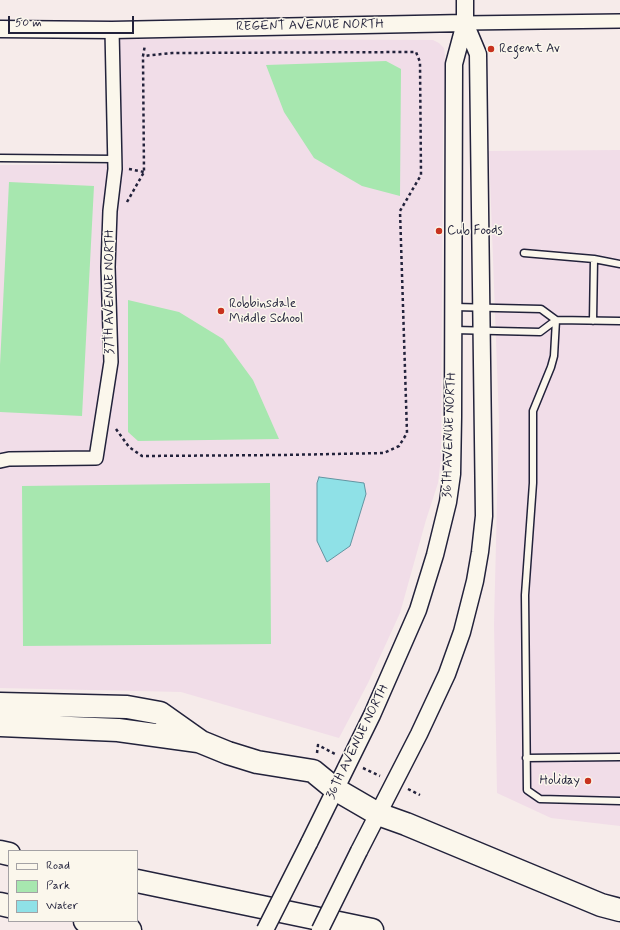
<!DOCTYPE html>
<html>
<head>
<meta charset="utf-8">
<style>
  body { margin:0 }
  #map { position:relative; width:620px; height:930px; overflow:hidden; background:#f6ebea; font-family:Mynerve,sans-serif }
  canvas { display:block }
  .legend { position:absolute; left:8px; top:850px; width:130px; height:72px; box-sizing:border-box; background:#fbf7ec; border:1px solid #a4a2a5; margin:0; padding:5px 7px; list-style:none; font-size:12px; color:#22223b }
  .legend li { display:flex; align-items:center; gap:8px; height:20px }
  .legend b { width:20px; border:1px solid #a4a2a5 }
  .scale { position:absolute; left:8px; top:16px; width:126px; height:18px; box-sizing:border-box; border:2px solid #22223b; border-top:0; padding-left:5px; font-size:12px; line-height:14px; white-space:nowrap; color:#22223b; -webkit-text-stroke:3px #fbf7ec; paint-order:stroke }
</style>
</head>
<body>
<div id="map">
<canvas width="620" height="930"></canvas>
<ul class="legend">
<li><b style="height:5px;background:#fbf7ec"></b>Road</li>
<li><b style="height:11px;background:#a7e7af"></b>Park</li>
<li><b style="height:11px;background:#8fe1e7"></b>Water</li>
</ul>
<div class="scale">50 m</div>
</div>
<script>
const context = document.querySelector('canvas').getContext('2d');
context.lineJoin = 'round';
function fill(path, color) {
  context.fillStyle = color;
  context.fill(path, 'evenodd');
}
function poly(rows) {
  const path = new Path2D();
  for (const r of rows) {
    path.moveTo(r[0], r[1]);
    for (let i = 2; i < r.length; i += 2) path.lineTo(r[i], r[i + 1]);
  }
  return path;
}
function strokePath(path, color, width, dash) {
  context.strokeStyle = color;
  context.lineWidth = width;
  context.lineCap = dash ? 'butt' : 'round';
  context.setLineDash(dash || []);
  context.stroke(path);
}
function label(font, color, halo, rows, align = 'center') {
  context.font = font + ' Mynerve,sans-serif';
  context.lineWidth = 3;
  context.setLineDash([]);
  context.textBaseline = 'middle';
  context.strokeStyle = halo;
  context.fillStyle = color;
  for (const [text, x, y, turn = 0] of rows) {
    context.save();
    context.translate(x, y);
    context.rotate((+turn || 0) * Math.PI / 180);
    context.textAlign = isNaN(turn) ? turn : align;
    if (halo) context.strokeText(text, 0, 0);
    context.fillText(text, 0, 0);
    context.restore();
  }
}
fill(poly([
  [120,39,433,40,439,43,444,48,445,55,443,128,441,458,438,483,426,520,400,613,368,683,339,738,181,692,0,688,0,165,122,164],
  [620,150,620,826,551,818,497,793,494,624,499,421,489,151]
]), '#f1dde8');
fill(poly([
  [386,61,401,69,400,196,362,186,314,158,284,112,266,65],
  [9,182,94,186,82,416,0,412,0,365],
  [128,300,179,312,223,339,253,380,279,439,138,441,128,432],
  [270,483,271,644,23,646,22,486]
]), '#a7e7af');
const water = poly([
  [319,477,364,483,366,494,350,546,327,562,317,541,317,483,319,477]
]);
fill(water, '#8fe1e7');
strokePath(water, '#6395a2', 1);
const service = poly([
  [0,158,115,159],
  [524,253,594,259],
  [454,307,541,309,556,320,620,321],
  [556,320,554,356,551,367,533,411,533,483,525,595,527,790,540,799,620,801],
  [593,321,594,259,620,264],
  [454,330,540,332,556,320],
  [526,758,620,757]
]);
const minor = poly([
  [465,23,620,21],
  [0,461,9,459,96,458,111,362,108,267,110,211,115,169,112,30]
]);
const tertiary = poly([
  [0,29,112,30,465,23],
  [309,843,372,715,418,610,435,555,448,502,452,474,453,417,454,64,465,23,465,0],
  [359,851,419,734,447,674,462,632,475,581,480,552,484,516,478,54,465,23]
]);
const motorway = poly([
  [0,704,127,707,160,713,201,742,228,753,257,762,313,771,335,789,378,814,406,824,601,905,620,910],
  [0,725,118,730,198,741],
  [0,852,9,854],
  [137,881,372,930],
  [0,904,9,906],
  [85,921,130,930]
]);
strokePath(service, '#22223b', 9);
strokePath(minor, '#22223b', 16);
strokePath(tertiary, '#22223b', 19);
strokePath(motorway, '#22223b', 25);
strokePath(poly([
  [129,169,144,172],
  [127,202,144,172,143,56,145,45],
  [116,429,129,447,142,456,283,455,384,453,399,446,407,433,400,211,421,175,420,62,416,52,172,53,143,56],
  [317,753,318,745,335,754],
  [363,768,380,776],
  [408,789,420,795]
]), '#22223b', 2.5, [3, 3]);
strokePath(service, '#fbf7ec', 6);
strokePath(minor, '#fbf7ec', 13);
strokePath(tertiary, '#fbf7ec', 16);
strokePath(motorway, '#fbf7ec', 22);
const tertiaryBridge = poly([
  [265,930,309,843],
  [320,930,359,851]
]);
strokePath(tertiaryBridge, '#22223b', 19, []);
strokePath(tertiaryBridge, '#fbf7ec', 16);
for (const [x, y, r, color] of [
  [491,49,4,"#c8321e"],
  [439,231,4,"#c8321e"],
  [221,311,4,"#c8321e"],
  [588,781,4,"#c8321e"]
]) {
  const dot = new Path2D();
  dot.arc(x, y, r, 0, 2 * Math.PI);
  context.fillStyle = color;
  context.fill(dot);
  strokePath(dot, '#fbf7ec', 1.5);
}
label('13px', '#22223b', '#fbf7ec', [
  ["REGENT AVENUE NORTH",310,26,-1],
  ["37TH AVENUE NORTH",110,292,-90],
  ["36TH AVENUE NORTH",450,435,-88],
  ["36TH AVENUE NORTH",358,742,-64]
]);
label('13px', '#22223b', '#fbf7ec', [
  ["Regent Av",499,49],
  ["Cub Foods",447,231],
  ["Robbinsdale",229,304],
  ["Middle School",229,319],
  ["Holiday",580,781,"right"]
], 'left');
</script>
</body>
</html>
